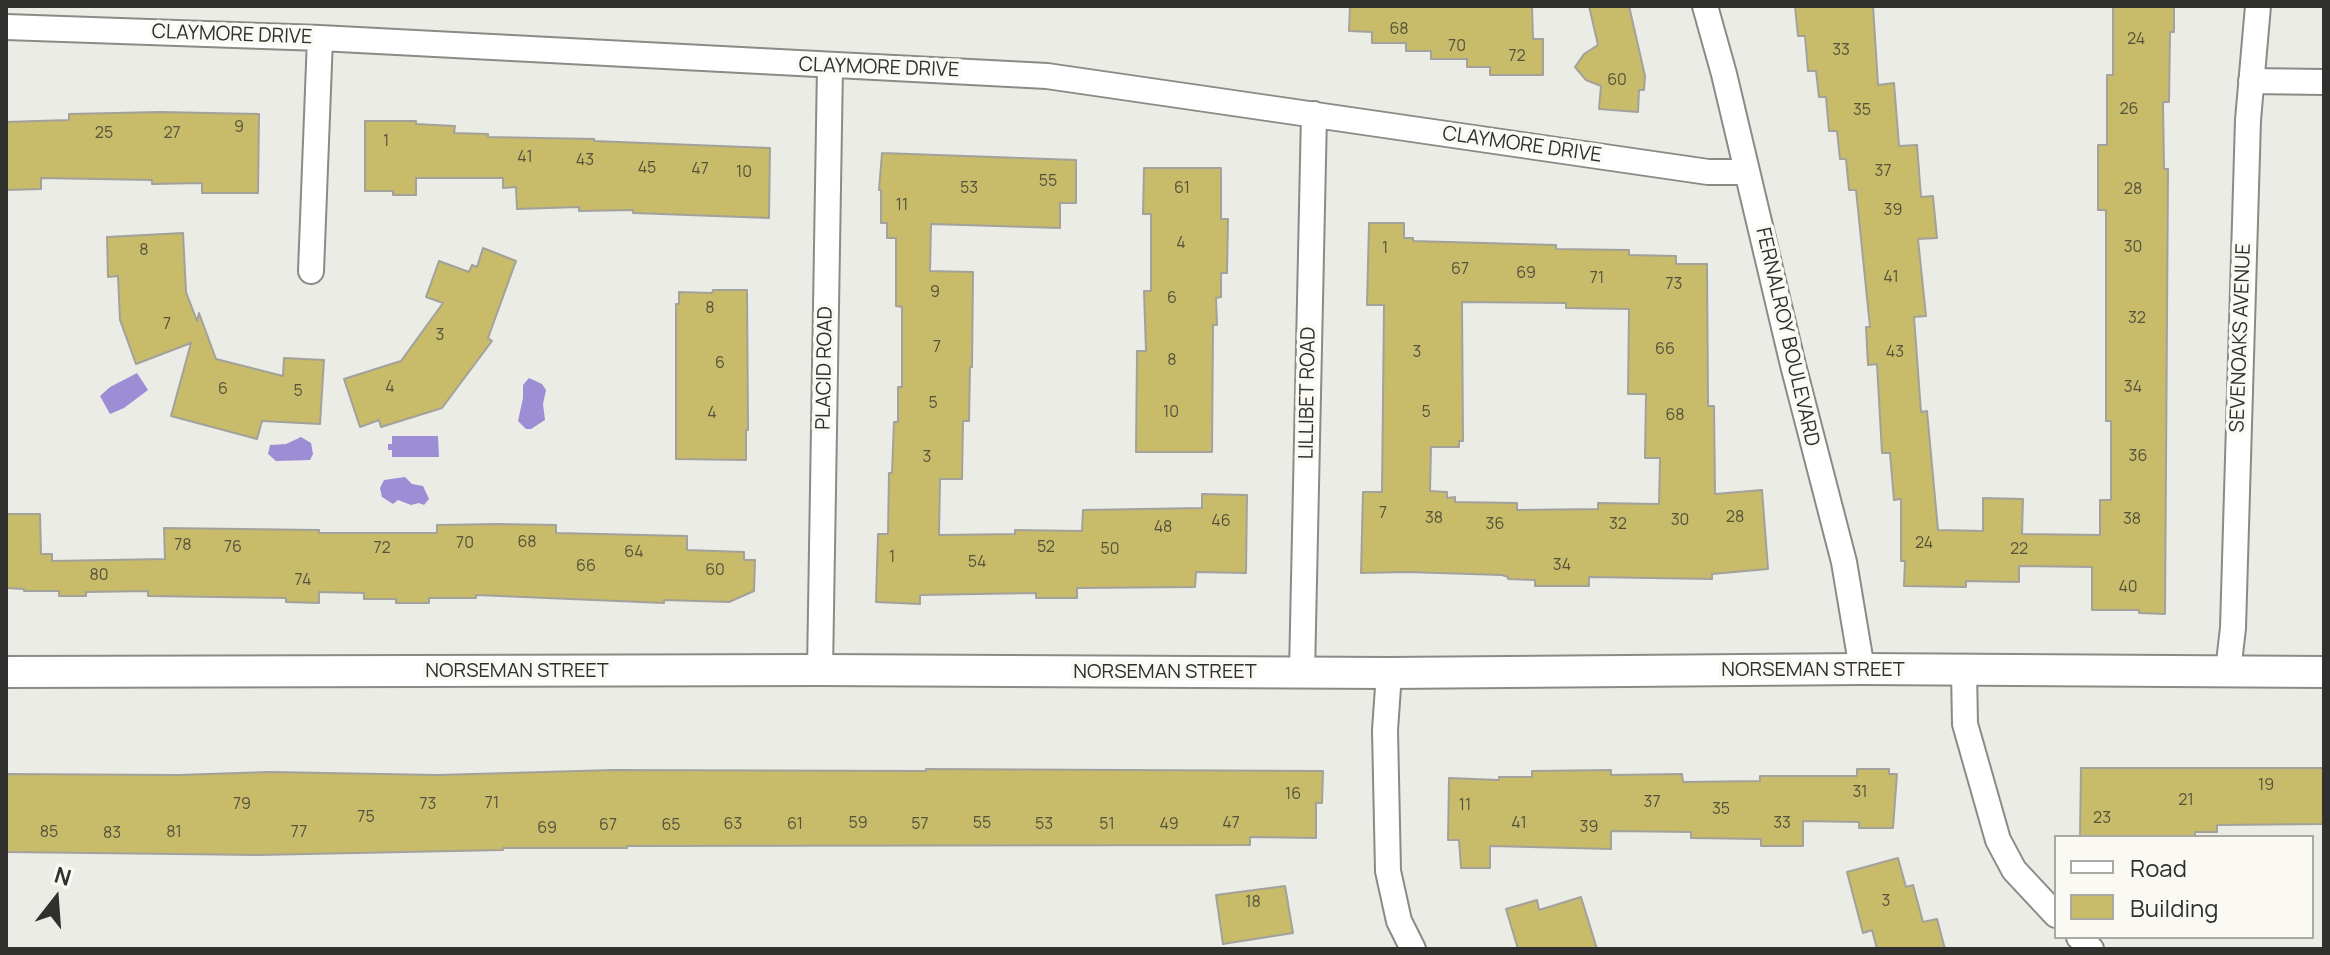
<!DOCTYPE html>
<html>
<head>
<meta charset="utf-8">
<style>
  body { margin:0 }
  #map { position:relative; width:2330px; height:955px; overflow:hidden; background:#ecece6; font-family:Manrope,sans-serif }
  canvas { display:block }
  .frame { position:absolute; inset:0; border:8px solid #30302e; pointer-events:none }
  .legend { position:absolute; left:2054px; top:835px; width:260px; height:104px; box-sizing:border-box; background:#faf9f3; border:2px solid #a9a9a4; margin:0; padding:10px 14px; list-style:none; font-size:24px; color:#30302e }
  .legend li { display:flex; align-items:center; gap:16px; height:40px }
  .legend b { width:40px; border:2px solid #a9a9a4 }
  .north { position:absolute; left:16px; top:859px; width:80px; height:80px; -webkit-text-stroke:6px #faf9f3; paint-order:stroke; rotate:17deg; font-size:22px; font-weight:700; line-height:32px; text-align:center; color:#30302e }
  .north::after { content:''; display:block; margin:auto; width:28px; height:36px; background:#30302e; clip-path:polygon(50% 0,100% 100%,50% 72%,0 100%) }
</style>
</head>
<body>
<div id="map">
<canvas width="2330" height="955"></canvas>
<div class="frame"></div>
<ul class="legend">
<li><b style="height:10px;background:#fff"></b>Road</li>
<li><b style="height:22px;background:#c8bb69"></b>Building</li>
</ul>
<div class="north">N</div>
</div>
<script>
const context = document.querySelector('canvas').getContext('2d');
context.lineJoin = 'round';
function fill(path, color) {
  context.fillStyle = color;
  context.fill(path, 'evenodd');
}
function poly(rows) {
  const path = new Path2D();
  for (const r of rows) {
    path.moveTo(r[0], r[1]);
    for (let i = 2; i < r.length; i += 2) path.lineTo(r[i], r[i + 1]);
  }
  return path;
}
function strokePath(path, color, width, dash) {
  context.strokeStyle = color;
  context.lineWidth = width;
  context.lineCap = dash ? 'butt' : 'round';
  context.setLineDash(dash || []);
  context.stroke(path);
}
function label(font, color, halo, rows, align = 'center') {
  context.font = font + ' Manrope,sans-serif';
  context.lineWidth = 7;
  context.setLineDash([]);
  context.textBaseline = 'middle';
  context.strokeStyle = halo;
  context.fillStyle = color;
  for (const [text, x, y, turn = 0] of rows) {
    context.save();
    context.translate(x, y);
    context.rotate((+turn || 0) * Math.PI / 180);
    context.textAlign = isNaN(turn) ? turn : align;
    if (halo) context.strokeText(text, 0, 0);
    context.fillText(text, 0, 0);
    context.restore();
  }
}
fill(poly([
  [137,373,148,390,124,408,110,414,100,396,110,387],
  [529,378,542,384,546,390,543,404,545,420,531,429,526,429,518,421,523,398,523,385],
  [392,436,438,436,439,457,392,457,392,450,388,450,388,444,392,444],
  [301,437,311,443,313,454,310,460,276,461,268,454,270,445,286,444],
  [405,477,412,484,423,486,429,499,424,505,419,503,411,505,398,500,393,504,382,497,380,488,384,480]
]), '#9d8dd4');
const building = poly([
  [1350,6,1532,6,1533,39,1543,39,1543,75,1490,75,1490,67,1467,67,1467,59,1431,59,1431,51,1406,51,1406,43,1372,43,1372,32,1349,31,1350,6],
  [1589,6,1629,6,1645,76,1644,90,1639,90,1638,112,1599,109,1601,86,1586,80,1575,67,1584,54,1598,45,1589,6],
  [1795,6,1873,6,1878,85,1894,83,1899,146,1917,145,1921,197,1933,196,1937,238,1918,239,1926,316,1914,317,1921,412,1927,411,1938,530,1983,531,1983,498,2023,499,2022,534,2100,535,2100,500,2111,500,2111,421,2106,421,2106,210,2098,210,2098,145,2107,145,2107,75,2113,75,2113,6,2174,6,2174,32,2170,32,2169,102,2163,102,2164,169,2168,169,2165,614,2139,613,2139,610,2092,610,2092,567,2019,566,2019,582,1966,581,1966,587,1904,586,1905,561,1901,561,1901,499,1894,500,1890,453,1882,453,1877,364,1868,365,1866,327,1870,327,1856,190,1849,190,1846,159,1840,159,1837,131,1829,131,1826,97,1819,97,1816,71,1808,71,1805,36,1798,36,1795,6],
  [160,112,259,114,258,193,202,193,202,183,152,184,152,180,41,178,41,189,6,190,6,122,69,120,69,114,160,112],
  [365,121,416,121,416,124,455,126,454,133,488,134,488,137,594,139,594,141,770,148,769,218,633,213,633,210,579,211,579,207,517,209,516,187,503,188,503,178,416,178,416,195,393,195,393,191,365,191,365,121],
  [882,153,1076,160,1076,203,1060,203,1060,228,931,224,930,271,973,272,972,367,970,367,969,421,963,421,962,479,940,479,939,535,1015,534,1015,530,1082,531,1083,510,1202,508,1202,494,1247,495,1246,573,1196,572,1195,587,1077,588,1077,598,1036,598,1036,593,920,595,920,604,876,602,878,534,888,534,889,473,892,473,894,422,898,422,898,387,902,387,902,307,896,306,896,238,887,238,887,223,881,223,881,190,879,190,882,153],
  [1144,168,1221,168,1221,219,1228,219,1227,273,1221,273,1221,297,1216,298,1217,325,1213,325,1212,452,1136,452,1137,351,1146,351,1144,291,1151,291,1151,214,1143,214,1144,168],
  [1369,223,1404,223,1404,238,1413,238,1413,241,1556,245,1556,249,1629,250,1629,255,1676,256,1676,264,1707,264,1708,406,1714,406,1715,494,1762,490,1768,569,1712,574,1712,579,1589,577,1589,586,1535,586,1535,580,1508,579,1508,577,1502,575,1406,572,1361,573,1363,492,1382,492,1384,305,1367,305,1369,223],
  [1462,302,1566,303,1566,308,1629,309,1628,394,1646,394,1645,458,1660,458,1659,504,1598,503,1598,509,1517,510,1517,503,1455,502,1455,497,1447,498,1447,492,1430,491,1431,447,1459,447,1459,441,1463,441,1462,302],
  [183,233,186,292,197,321,199,313,216,359,283,376,284,358,324,360,320,424,262,421,257,439,171,416,191,343,136,364,120,320,118,276,108,277,107,237,183,233],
  [483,248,516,261,488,338,492,341,442,408,381,427,379,420,360,427,344,379,401,361,443,303,426,297,439,261,469,272,472,265,477,267,483,248],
  [713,290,747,290,748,430,746,430,746,460,676,459,676,304,679,304,679,292,712,293,713,290],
  [6,514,40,514,41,554,52,554,52,561,165,559,164,528,319,530,319,533,437,533,437,525,498,524,556,525,556,533,687,536,687,550,744,552,744,560,755,560,754,591,729,602,664,600,664,603,476,595,476,598,429,598,429,603,396,603,396,599,364,599,364,593,319,592,319,603,286,602,286,598,148,596,148,591,86,592,86,596,59,596,59,591,24,591,24,589,6,588,6,514],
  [2081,768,2324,768,2324,824,2217,825,2217,832,2195,832,2195,836,2080,837,2081,768],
  [926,769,1323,771,1322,803,1316,803,1316,838,1250,837,1250,845,627,846,627,848,503,848,503,850,258,855,6,852,6,774,178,775,269,772,438,775,613,770,926,771,926,769],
  [1857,769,1889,769,1889,774,1897,774,1893,828,1859,828,1859,822,1803,821,1803,846,1761,846,1761,839,1691,838,1691,832,1611,831,1611,849,1490,846,1490,868,1461,868,1459,840,1448,840,1449,778,1499,780,1499,777,1532,777,1532,771,1611,770,1611,775,1682,774,1683,782,1760,781,1760,776,1857,776,1857,769],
  [1898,858,1906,887,1913,885,1923,922,1937,919,1945,949,1877,949,1872,930,1863,933,1847,872,1898,858],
  [1285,886,1293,933,1223,944,1216,895,1285,886],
  [1581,897,1597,949,1518,949,1506,909,1537,900,1539,910,1581,897]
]);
fill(building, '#c8bb69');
strokePath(building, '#a2a19b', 2);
const minor = poly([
  [1705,6,1724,74,1793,365,1844,562,1862,669],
  [6,27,320,38,1047,76,1708,172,1747,172],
  [2251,81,2324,82],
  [311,271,320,38],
  [820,670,830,66],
  [1964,671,1965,724,1998,840,2014,870,2056,915],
  [2228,671,2233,628,2248,120,2258,6],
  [1302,673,1314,114],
  [1389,673,1385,730,1388,871,1399,921,1413,949],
  [2079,937,2091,949]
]);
const tertiary = poly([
  [6,672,820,670,1389,673,1862,669,2324,672]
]);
strokePath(minor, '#8b8a85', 28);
strokePath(tertiary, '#8b8a85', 34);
strokePath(minor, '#fff', 24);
strokePath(tertiary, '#fff', 30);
label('16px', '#56533d', null, [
  ["68",1399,30],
  ["24",2136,40],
  ["70",1457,47],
  ["33",1841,51],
  ["72",1517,57],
  ["60",1617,81],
  ["26",2129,110],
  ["35",1862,111],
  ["9",239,128],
  ["25",104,134],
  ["27",172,134],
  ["1",386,142],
  ["41",525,158],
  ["43",585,161],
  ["45",647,169],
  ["47",700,170],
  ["37",1883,172],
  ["10",744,173],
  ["55",1048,182],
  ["53",969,189],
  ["61",1182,189],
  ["28",2133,190],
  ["11",902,206],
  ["39",1893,211],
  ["4",1181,244],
  ["30",2133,248],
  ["1",1385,249],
  ["8",144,251],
  ["67",1460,270],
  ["69",1526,274],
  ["41",1891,278],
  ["71",1597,279],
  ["73",1674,285],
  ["9",935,293],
  ["6",1172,299],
  ["8",710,309],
  ["32",2137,319],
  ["7",167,325],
  ["3",440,336],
  ["7",937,348],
  ["66",1665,350],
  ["3",1417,353],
  ["43",1895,353],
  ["8",1172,361],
  ["6",720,364],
  ["4",390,388],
  ["34",2133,388],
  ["6",223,390],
  ["5",298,392],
  ["5",933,404],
  ["10",1171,413],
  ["5",1426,413],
  ["4",712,414],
  ["68",1675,416],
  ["36",2138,457],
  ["3",927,458],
  ["7",1383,514],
  ["28",1735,518],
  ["38",1434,519],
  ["38",2132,520],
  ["30",1680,521],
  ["46",1221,522],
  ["36",1495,525],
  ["32",1618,525],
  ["48",1163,528],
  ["68",527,543],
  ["70",465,544],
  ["24",1924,544],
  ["78",183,546],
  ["76",233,548],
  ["52",1046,548],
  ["72",382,549],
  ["50",1110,550],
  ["22",2019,550],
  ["64",634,553],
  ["1",892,558],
  ["54",977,563],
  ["34",1562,566],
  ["66",586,567],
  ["60",715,571],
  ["80",99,576],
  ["74",303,581],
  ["40",2128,588],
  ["19",2266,786],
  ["31",1860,793],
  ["16",1293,795],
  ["21",2186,801],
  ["37",1652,803],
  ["71",492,804],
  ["79",242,805],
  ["73",428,805],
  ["11",1465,806],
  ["35",1721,810],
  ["75",366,818],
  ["23",2102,819],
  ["59",858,824],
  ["55",982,824],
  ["47",1231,824],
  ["41",1519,824],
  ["33",1782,824],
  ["63",733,825],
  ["61",795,825],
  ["57",920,825],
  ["53",1044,825],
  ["51",1107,825],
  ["49",1169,825],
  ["67",608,826],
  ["65",671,826],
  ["39",1589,828],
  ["69",547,829],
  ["85",49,833],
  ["81",174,833],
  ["77",299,833],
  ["83",112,834],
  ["3",1886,902],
  ["18",1253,903]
]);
label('20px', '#30302e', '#faf9f3', [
  ["CLAYMORE DRIVE",232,35,2],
  ["CLAYMORE DRIVE",879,68,2],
  ["CLAYMORE DRIVE",1522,145,8],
  ["FERNALROY BOULEVARD",1787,337,77],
  ["SEVENOAKS AVENUE",2241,338,-88],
  ["PLACID ROAD",825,368,-89],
  ["LILLIBET ROAD",1308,393,-89],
  ["NORSEMAN STREET",1813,670],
  ["NORSEMAN STREET",517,671],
  ["NORSEMAN STREET",1165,672]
]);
</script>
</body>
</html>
